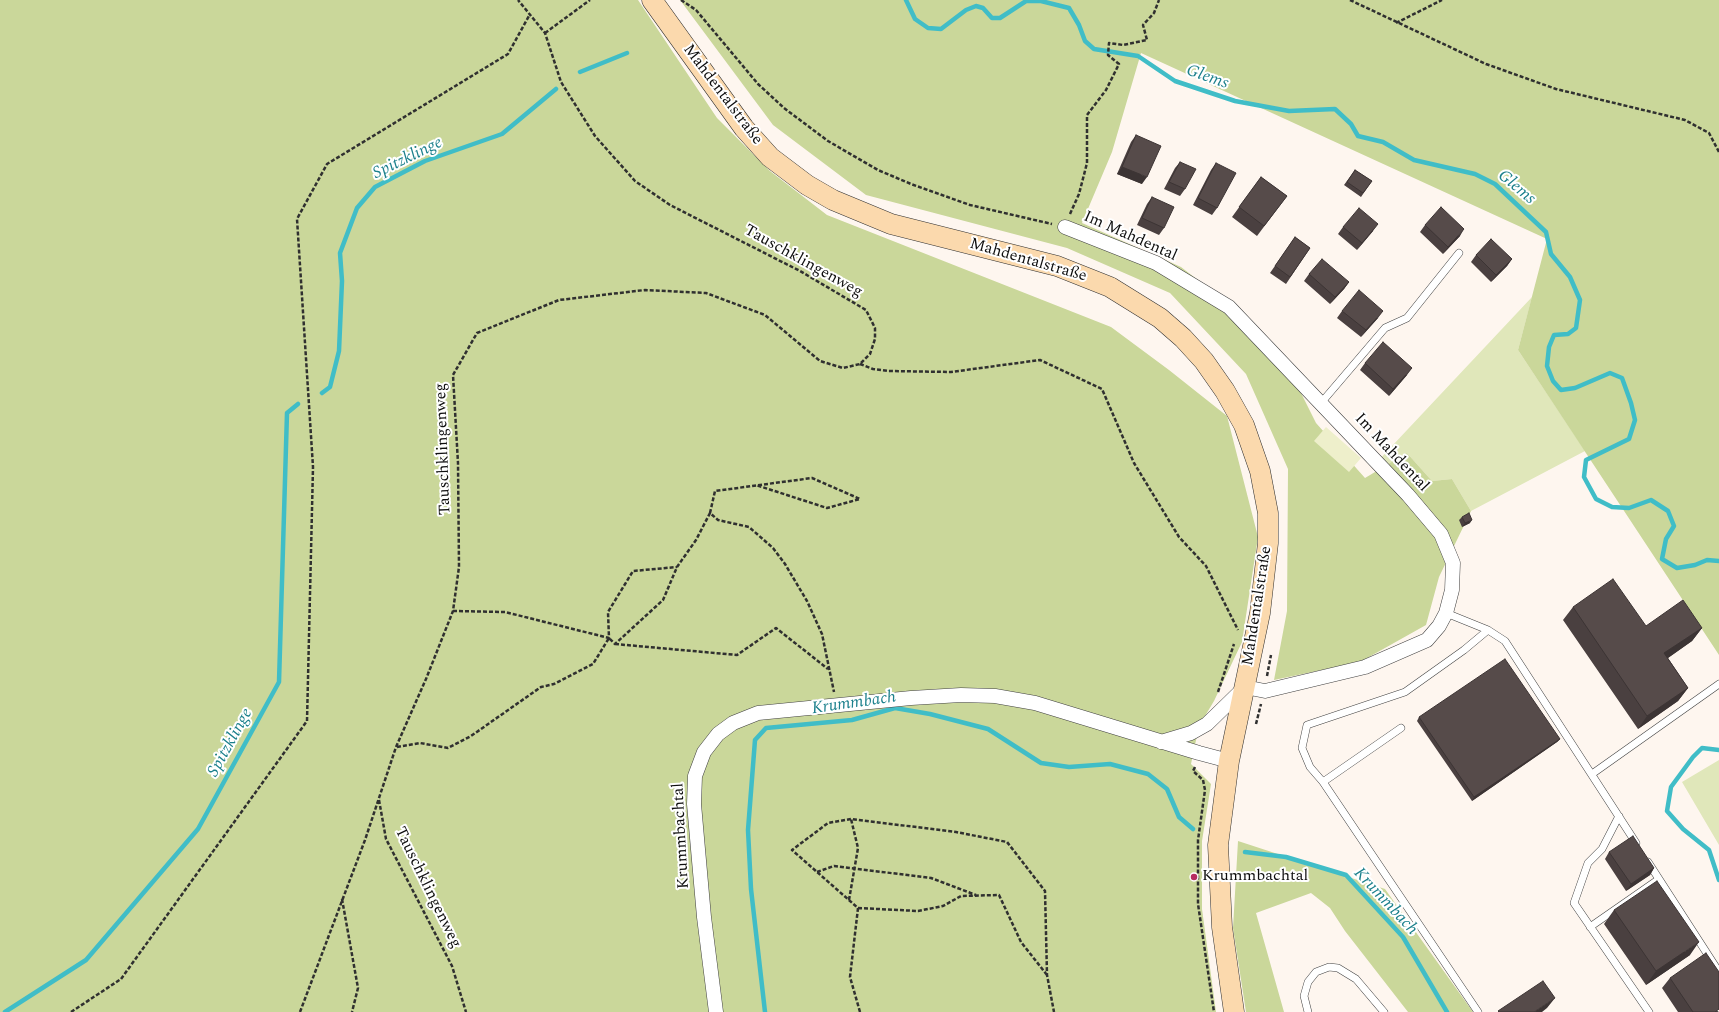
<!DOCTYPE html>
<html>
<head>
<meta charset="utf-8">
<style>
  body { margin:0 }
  canvas { display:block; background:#fef6ef }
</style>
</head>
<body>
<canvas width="1719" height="1012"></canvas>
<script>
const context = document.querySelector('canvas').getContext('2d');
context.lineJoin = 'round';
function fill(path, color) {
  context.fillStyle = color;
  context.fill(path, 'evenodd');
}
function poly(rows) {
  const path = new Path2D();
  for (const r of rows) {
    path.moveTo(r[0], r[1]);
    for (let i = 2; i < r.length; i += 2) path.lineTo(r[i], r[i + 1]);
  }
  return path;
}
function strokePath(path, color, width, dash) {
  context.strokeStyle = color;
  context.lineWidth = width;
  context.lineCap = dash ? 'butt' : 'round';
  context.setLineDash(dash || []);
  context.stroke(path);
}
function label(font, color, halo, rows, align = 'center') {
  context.font = font + ' Spectral,serif';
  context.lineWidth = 4;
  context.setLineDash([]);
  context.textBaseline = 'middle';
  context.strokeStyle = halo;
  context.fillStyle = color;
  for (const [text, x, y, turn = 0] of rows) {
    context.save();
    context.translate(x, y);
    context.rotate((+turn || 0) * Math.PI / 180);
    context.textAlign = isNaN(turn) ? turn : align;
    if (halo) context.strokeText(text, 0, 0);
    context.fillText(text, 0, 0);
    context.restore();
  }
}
fill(poly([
  [1532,297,1518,350,1585,451,1471,511,1452,479,1432,481,1407,453,1383,469,1377,462],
  [1719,760,1719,845,1682,782]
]), '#e0e7ba');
fill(poly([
  [0,0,638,0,717,118,770,171,827,215,1111,327,1169,370,1227,416,1258,537,1242,642,1214,701,1199,726,1191,764,1211,784,1202,841,1202,909,1216,1012,0,1012],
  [680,0,1719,0,1719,655,1518,350,1547,239,1141,53,1112,152,1082,223,1181,267,1242,314,1289,369,1316,423,1365,478,1407,453,1432,481,1452,479,1471,511,1439,577,1426,625,1360,662,1274,680,1287,611,1288,469,1246,374,1170,293,1067,248,866,195,773,125],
  [1238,841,1385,889,1473,1012,1408,1012,1345,931,1330,908,1311,893,1256,913,1284,1012,1246,1012,1233,928]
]), '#cad79a');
fill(poly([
  [1326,427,1361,458,1349,472,1314,441]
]), '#eeefcb');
strokePath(poly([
  [906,0,915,19,928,28,941,29,966,10,976,6,983,8,992,18,1000,18,1026,1,1041,1,1069,8,1079,25,1085,41,1094,49,1138,56,1175,81,1235,101,1289,111,1335,109,1351,124,1358,136,1383,142,1414,160,1475,174,1495,184,1546,232,1551,254,1570,277,1580,300,1576,328,1568,334,1554,335,1549,347,1547,366,1553,381,1561,390,1575,388,1610,373,1622,378,1631,403,1635,420,1629,439,1586,460,1584,477,1596,499,1612,507,1629,508,1651,500,1668,511,1674,526,1666,539,1662,559,1677,568,1695,565,1707,560,1719,561],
  [580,72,627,53],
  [322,393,330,387,339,351,342,281,340,253,357,208,375,187,425,161,502,134,556,89],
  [1719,750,1702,748,1693,757,1671,787,1667,811,1683,829,1709,850,1719,880],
  [1245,852,1286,857,1346,875,1403,937,1447,1012],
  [5,1012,86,960,198,829,279,682,287,413,298,404],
  [765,1012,751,889,748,830,755,740,766,728,852,720,895,708,930,714,988,729,1041,763,1069,767,1110,764,1148,774,1167,789,1179,817,1193,829]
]), '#40bdc7', 4.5);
const lane = poly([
  [1321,403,1385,328,1407,318,1459,253],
  [1488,630,1505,641,1636,843],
  [1401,728,1323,782,1310,767,1302,748,1307,725,1405,692,1464,650,1488,630,1446,613],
  [1592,774,1719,684],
  [1323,782,1478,1012],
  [1619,816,1602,849,1588,863,1574,903,1649,1012],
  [1648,862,1719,972],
  [1590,927,1659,879],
  [1308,1012,1304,996,1308,982,1316,972,1329,967,1338,968,1356,979,1384,1012]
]);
const street = poly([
  [1065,227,1156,263,1229,307,1408,495,1441,534,1453,563,1452,590,1446,613,1439,626,1427,640,1365,667,1265,691,1245,687,1207,724,1191,733,1161,742],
  [716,1012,704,917,694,804,695,776,704,752,718,734,733,723,758,713,911,698,961,695,995,696,1035,703,1199,753,1229,761]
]);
const secondary = poly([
  [652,0,744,128,770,157,807,185,833,200,891,224,1057,266,1110,287,1160,318,1183,338,1204,361,1225,391,1244,425,1260,471,1268,513,1268,543,1260,613,1229,761,1218,845,1222,927,1234,1012]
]);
strokePath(lane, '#414141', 8);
strokePath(street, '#414141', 15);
strokePath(secondary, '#303030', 21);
strokePath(poly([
  [681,0,696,10,758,84,784,108,828,141,878,170,911,184,970,205,1052,224],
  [1350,0,1486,64,1556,89,1685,120,1709,133,1719,152],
  [1396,23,1442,0],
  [545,33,590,0],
  [1070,214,1079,194,1087,163,1087,115,1106,90,1119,64,1108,55,1109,43,1123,45,1147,40,1143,25,1154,13,1159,0],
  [860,364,873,369,888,371,951,372,1040,360,1102,389,1134,463,1179,537,1206,566,1238,630],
  [710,513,715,491,812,478,860,499,827,508,756,485],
  [453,611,505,612,609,638,608,612,633,571,677,567],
  [615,644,737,655,776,628,828,669],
  [1267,676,1271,655],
  [1218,692,1234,644],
  [1256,724,1261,704],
  [397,747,420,743,448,748,471,736,541,687,554,684,593,664,609,638,615,644,663,600,677,567,696,540,710,513,718,520,749,527,773,548,785,564,807,601,822,634,834,692],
  [1195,767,1193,771,1203,780,1205,790,1198,840,1198,904,1214,1012],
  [379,800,386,839,452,966,466,1012],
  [817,872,834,866,931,878,976,895],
  [342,899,358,988,352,1012],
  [849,900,858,848,851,819],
  [858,908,918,911,943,906,961,896,999,895,1021,942,1047,975],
  [71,1012,121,979,307,721,313,467,297,219,327,164,508,54,530,14],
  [300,1012,365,840,396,747,426,679,453,611,459,567,458,463,453,375,477,333,559,300,645,290,706,293,765,315,820,361,843,368,860,364,870,354,875,339,875,328,866,310,800,271,670,205,635,181,595,136,561,82,545,33,518,0],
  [860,1012,850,977,858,908,792,850,828,823,851,819,956,832,1007,842,1045,891,1047,975,1054,1012]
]), '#303030', 2.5, [4, 2]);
strokePath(lane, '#fff', 7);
strokePath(street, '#fff', 14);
strokePath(secondary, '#fbd9ad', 20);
fill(poly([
  [1136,135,1142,184,1117,174,1131,142],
  [1180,162,1185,189,1180,196,1164,189,1175,168],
  [1216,163,1217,208,1212,215,1193,205,1211,170],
  [1355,170,1372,181,1361,197,1344,185],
  [1261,177,1287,196,1257,236,1232,217],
  [1152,197,1164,228,1159,235,1137,225,1147,204],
  [1425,225,1460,236,1443,254,1420,232],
  [1343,227,1373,231,1357,250,1338,234],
  [1295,237,1310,248,1286,284,1270,273],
  [1476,255,1512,259,1507,266,1491,282,1471,262],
  [1309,274,1349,282,1344,289,1330,304,1304,281],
  [1342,311,1378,318,1361,337,1337,318],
  [1365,363,1407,375,1389,396,1360,370],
  [1462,517,1470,523,1462,527,1459,520],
  [1573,607,1646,626,1702,628,1692,641,1668,658,1688,688,1678,701,1638,729,1563,620],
  [1419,717,1560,739,1557,742,1472,801,1417,721],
  [1609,852,1654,868,1650,875,1626,891,1605,859],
  [1614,910,1690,955,1646,985,1604,924],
  [1670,978,1719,1012,1678,1012,1662,988]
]), '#4a4040');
fill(poly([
  [1122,167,1147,177,1142,184,1117,174],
  [1378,224,1373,231,1357,250,1362,243],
  [1464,229,1460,236,1443,254,1448,247],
  [1512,259,1507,266,1491,282,1496,275],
  [1349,282,1344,289,1330,304,1335,297],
  [1383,311,1378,318,1361,337,1366,330],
  [1412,368,1407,375,1389,396,1393,389],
  [1472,520,1470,523,1462,527,1465,523],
  [1702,628,1692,641,1655,667,1664,653],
  [1688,688,1678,701,1638,729,1647,716],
  [1560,739,1557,742,1472,801,1474,797],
  [1654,868,1650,875,1626,891,1631,884],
  [1699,942,1690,955,1646,985,1656,971],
  [1555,998,1547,1008,1542,1012,1534,1012]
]), '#3c3434');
const building = poly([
  [1136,135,1161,146,1147,177,1122,167,1136,135],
  [1180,162,1196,169,1185,189,1169,182,1180,162],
  [1216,163,1236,173,1217,208,1198,198,1216,163],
  [1355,170,1372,181,1363,193,1347,182,1355,170],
  [1261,177,1287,196,1264,226,1239,207,1261,177],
  [1152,197,1174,207,1164,228,1142,218,1152,197],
  [1441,207,1464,229,1448,247,1425,225,1441,207],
  [1359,208,1378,224,1362,243,1343,227,1359,208],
  [1295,237,1310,248,1290,277,1275,266,1295,237],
  [1491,239,1512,259,1496,275,1476,255,1491,239],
  [1322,259,1349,282,1335,297,1309,274,1322,259],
  [1359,290,1383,311,1366,330,1342,311,1359,290],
  [1383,342,1412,368,1393,389,1365,363,1383,342],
  [1469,513,1472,520,1465,523,1462,517,1469,513],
  [1613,579,1646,626,1683,600,1702,628,1664,653,1688,688,1647,716,1573,607,1613,579],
  [1505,659,1560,739,1474,797,1419,717,1505,659],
  [1633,836,1654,868,1631,884,1609,852,1633,836],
  [1657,881,1699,942,1656,971,1614,910,1657,881],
  [1706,953,1719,972,1719,1009,1715,1012,1693,1012,1670,978,1706,953],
  [1543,981,1555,998,1534,1012,1499,1012,1498,1011,1543,981]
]);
fill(building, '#564b4a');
strokePath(building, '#3c3434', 1);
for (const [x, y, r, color] of [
  [1194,877,4,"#b72c60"]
]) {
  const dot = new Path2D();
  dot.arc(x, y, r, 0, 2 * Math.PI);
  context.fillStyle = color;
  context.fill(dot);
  strokePath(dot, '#fff', 1.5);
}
label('16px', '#0e0e0e', '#fff', [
  ["Mahdentalstraße",722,95,53],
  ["Im Mahdental",1130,237,24],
  ["Mahdentalstraße",1028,261,16],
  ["Tauschklingenweg",803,262,29],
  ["Tauschklingenweg",444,449,-92],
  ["Im Mahdental",1391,453,47],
  ["Mahdentalstraße",1258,606,-81],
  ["Krummbachtal",682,836,-93],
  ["Tauschklingenweg",427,888,64]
]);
label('16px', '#0e0e0e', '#fff', [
  ["Krummbachtal",1202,877]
], 'left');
label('italic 17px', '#1c808c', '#fff', [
  ["Glems",1207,78,19],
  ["Spitzklinge",408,159,-26],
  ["Glems",1516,188,40],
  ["Krummbach",854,704,-8],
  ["Spitzklinge",231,743,-61],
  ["Krummbach",1385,902,47]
]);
</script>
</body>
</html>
